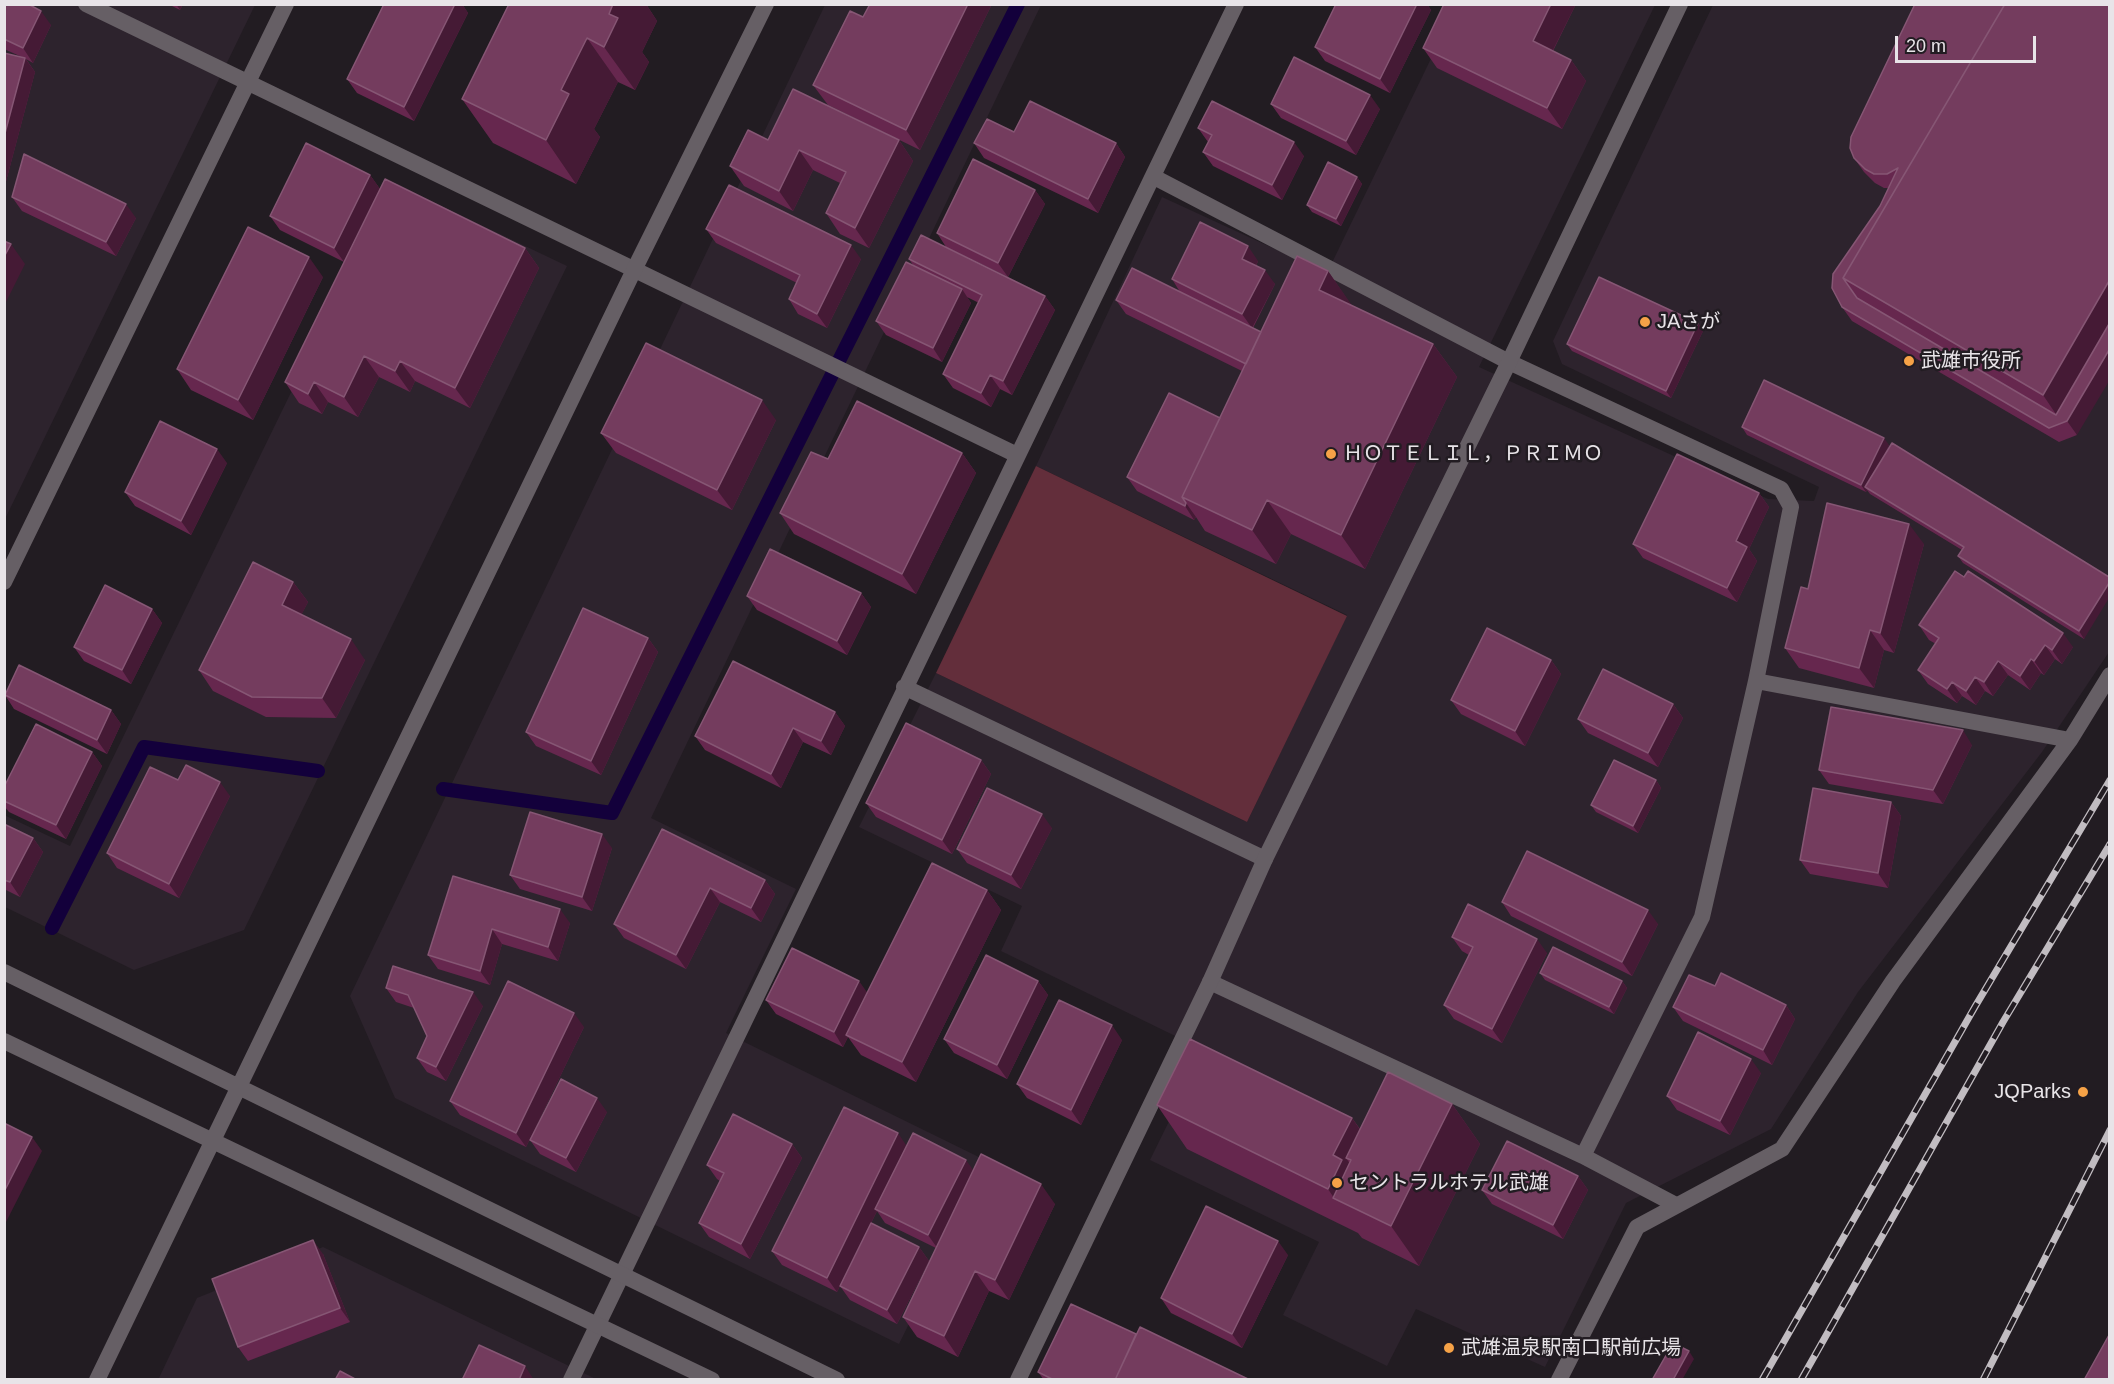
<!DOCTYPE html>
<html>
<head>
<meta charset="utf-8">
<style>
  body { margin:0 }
  #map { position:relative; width:2114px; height:1384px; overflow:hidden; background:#221c22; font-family:Arial,sans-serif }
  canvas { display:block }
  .frame { position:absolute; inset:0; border:6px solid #e8e4e8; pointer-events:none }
  .scale { position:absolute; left:1895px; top:36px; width:141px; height:27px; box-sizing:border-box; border:3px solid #e8e4e8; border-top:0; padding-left:8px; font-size:18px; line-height:21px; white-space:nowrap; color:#e8e4e8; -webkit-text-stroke:4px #221c22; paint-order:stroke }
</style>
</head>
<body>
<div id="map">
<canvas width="2114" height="1384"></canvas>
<div class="frame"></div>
<div class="scale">20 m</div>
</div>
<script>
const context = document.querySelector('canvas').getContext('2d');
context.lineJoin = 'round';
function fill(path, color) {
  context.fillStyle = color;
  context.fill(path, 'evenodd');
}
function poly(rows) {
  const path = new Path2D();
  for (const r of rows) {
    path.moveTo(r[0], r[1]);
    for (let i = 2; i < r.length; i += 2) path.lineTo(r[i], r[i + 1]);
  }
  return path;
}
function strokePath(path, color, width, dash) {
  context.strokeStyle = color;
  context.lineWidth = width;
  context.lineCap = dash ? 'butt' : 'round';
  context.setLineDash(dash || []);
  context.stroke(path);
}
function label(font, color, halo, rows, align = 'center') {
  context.font = font + ' Arial,"Noto Sans JP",sans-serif';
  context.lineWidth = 5;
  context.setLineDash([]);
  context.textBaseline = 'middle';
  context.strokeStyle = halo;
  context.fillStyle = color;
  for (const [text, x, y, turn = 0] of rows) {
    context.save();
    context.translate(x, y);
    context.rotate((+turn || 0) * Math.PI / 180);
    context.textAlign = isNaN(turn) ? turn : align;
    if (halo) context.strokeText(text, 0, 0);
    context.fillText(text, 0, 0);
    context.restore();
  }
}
fill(poly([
  [5,5,255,5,5,519],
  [825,5,1041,5,651,818,796,889,726,1033,989,1162,899,1344,395,1098,350,996],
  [1457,5,1655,5,1479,367,1768,499,1814,501,1819,487,1562,364,1553,341,1713,5,2109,5,2109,652,2042,752,1858,992,1771,1129,1626,1203,1545,1367,1416,1309,1387,1366,1283,1315,1319,1242,1150,1160,1204,1050,1001,951,1022,906,859,827,936,673,1247,822,1347,615,1036,466,1162,197,1327,273],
  [393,183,567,266,244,930,134,970,5,907,4,815,70,846],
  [323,1247,596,1379,158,1380,197,1298]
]), '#2d232d');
fill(poly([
  [1036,466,1347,616,1247,822,936,673]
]), '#632e3b');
strokePath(poly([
  [443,789,612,813,1018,4],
  [52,928,144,747,318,771]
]), '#13003b', 14);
strokePath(poly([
  [86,4,1017,455],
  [1154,177,1509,362,1781,489,1791,507,1756,681,2070,740,2110,675],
  [4,582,286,4],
  [904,687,1265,859],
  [1210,982,1583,1156],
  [1676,1205,1583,1156,1702,917,1756,681],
  [571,1380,1236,4],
  [1559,1380,1637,1227,1782,1149,1893,981,2070,740]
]), '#665f65', 16);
strokePath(poly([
  [4,972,837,1380],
  [4,1041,712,1380],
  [97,1380,634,270,766,4],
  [1018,1380,1210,982,1265,859,1509,362,1680,4]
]), '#665f65', 16);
const rail = poly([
  [1762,1380,1976,1005,2110,780],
  [1801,1380,2003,1022,2110,844],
  [1983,1380,2110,1130]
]);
strokePath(rail, '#c1bcc1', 7);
strokePath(rail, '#221c22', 4.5, [14]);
fill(poly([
  [4,4,51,25,33,63,26,59,35,72,4,189,4,53,22,57,4,49],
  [168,4,183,4,180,10],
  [384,4,462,4,468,13,414,121,357,93,347,79],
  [509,4,646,4,657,21,642,52,649,62,635,90,618,82,594,129,600,137,576,184,493,143,462,99],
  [870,4,992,4,920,150,828,105,813,85,863,17],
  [1336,4,1427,4,1431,10,1390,93,1325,61,1315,47],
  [1576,4,1553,51,1571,60,1586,81,1562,129,1437,68,1423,48],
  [1915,4,2077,435,2059,442,1852,321,1842,307,1832,288,1880,206,1889,188,1884,188,1875,183,1864,172,1854,158],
  [1271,104,1380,109,1356,155,1281,118],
  [1198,128,1304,156,1282,200,1213,166,1203,152,1208,142],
  [1014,132,1116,143,1125,157,1098,213,984,158,974,143],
  [768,140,899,140,913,161,869,248,840,234,826,213,840,183,813,170,793,211,744,186,730,166],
  [370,175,380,189,344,262,280,230,270,216],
  [1357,177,1362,184,1341,226,1312,212,1307,205],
  [1035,190,1045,204,1008,277,946,247,937,233],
  [12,197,136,218,116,256,22,211],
  [706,229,861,259,827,328,798,314,789,299,797,283,716,243],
  [525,248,539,268,470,408,415,381,410,392,379,377,358,417,328,402,322,414,299,403,285,382],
  [909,259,1045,296,1055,310,1012,395,1000,389,991,407,953,388,943,374,979,303,967,297,971,303,942,362,886,335,876,321,913,265],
  [1258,261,1256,266,1275,284,1253,328,1261,332,1328,271,1351,305,1433,344,1457,377,1365,569,1291,534,1276,564,1205,531,1196,517,1194,520,1137,491,1127,477,1220,418,1242,371,1126,314,1116,300,1180,292,1172,279],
  [323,277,253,420,191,390,177,369],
  [1698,323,1703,331,1671,398,1572,351,1567,344],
  [776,420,732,510,616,453,601,433],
  [1742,427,1889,445,1885,454,2109,577,2084,639,1963,563,1958,556,1962,550,1870,494,1867,490,1866,492,1747,435],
  [962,453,976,473,916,594,794,534,780,513,828,459],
  [227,463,191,535,135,506,125,492],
  [1759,493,1769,507,1749,549,1757,561,1737,602,1643,558,1633,544],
  [1924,544,1894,653,1884,650,1874,688,1799,668,1785,648,1808,589],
  [293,582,308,602,301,615,365,660,336,718,266,717,213,691,199,670],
  [861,593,871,607,847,655,757,610,747,596],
  [152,609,162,623,131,684,84,661,74,647],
  [1919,625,2073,647,2062,664,2055,659,2044,675,2041,673,2030,690,2008,675,1993,696,1985,691,1976,705,1962,696,1957,703,1928,684,1918,670,1936,644,1929,640],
  [648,638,658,652,601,775,536,746,526,732],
  [1551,660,1561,674,1525,746,1461,714,1451,700],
  [5,695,111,710,121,724,107,754,14,709],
  [1673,704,1683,718,1658,767,1588,733,1578,719],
  [835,712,845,726,831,755,803,742,781,788,705,750,695,736],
  [1972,745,1943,804,1829,784,1819,770],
  [92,752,102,766,66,839,9,812,4,806,4,787],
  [981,760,991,774,952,854,876,817,866,803],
  [178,780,230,796,179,898,117,868,107,853],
  [1656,780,1661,788,1638,833,1596,812,1591,805],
  [1891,802,1901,816,1888,888,1810,874,1800,860],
  [4,824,33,838,43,852,20,897,4,889],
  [1052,828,1021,889,967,863,957,849],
  [662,829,765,880,775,894,761,922,720,902,686,969,624,938,614,924],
  [612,848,592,911,520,889,510,875],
  [453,876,570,923,558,961,502,944,490,985,438,969,428,955],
  [987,890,1001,910,916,1082,861,1055,848,1037,843,1047,776,1014,766,1000,868,992],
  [1502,902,1658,924,1632,976,1511,916],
  [1452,937,1547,953,1502,1043,1454,1019,1444,1005,1469,955,1462,951],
  [1540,973,1622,981,1627,988,1614,1014,1545,980],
  [1038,981,1048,995,1007,1079,954,1053,944,1039],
  [1715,986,1786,1005,1795,1019,1772,1065,1683,1021,1673,1007],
  [386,988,483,1006,446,1081,427,1072,417,1058,427,1036,414,1008,396,1002],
  [584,1027,526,1147,460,1115,450,1101],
  [1122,1040,1081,1125,1027,1098,1017,1084],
  [1761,1073,1730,1135,1677,1110,1667,1096],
  [1452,1104,1480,1144,1419,1266,1362,1238,1358,1233,1187,1149,1157,1105,1352,1118,1360,1129],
  [607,1112,576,1172,540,1154,530,1140],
  [792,1144,802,1158,750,1259,709,1237,699,1223,720,1181,717,1179,707,1165],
  [907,1145,974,1171,1055,1204,1009,1300,989,1291,958,1357,917,1337,903,1317,936,1248,885,1223,877,1211,837,1292,782,1265,772,1251],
  [1578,1176,1588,1190,1563,1239,1492,1204,1482,1190],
  [919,1247,929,1261,897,1324,850,1300,840,1286],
  [323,1254,350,1322,248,1361,238,1347],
  [1288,1255,1242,1348,1171,1313,1161,1298],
  [1136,1334,1250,1380,1044,1380,1038,1372]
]), '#66274e');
fill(poly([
  [176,4,183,4,180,10],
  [455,4,462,4,468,13,414,121,404,107],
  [613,4,646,4,657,21,642,52,649,62,635,90,604,47,609,14],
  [968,4,992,4,920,150,906,130],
  [1417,4,1427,4,1431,10,1390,93,1380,79],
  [1551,4,1576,4,1547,62,1533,41],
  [41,11,51,25,33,63,23,48],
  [587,38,618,82,594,129,600,137,576,184,546,140,561,90],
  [25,58,35,72,4,189,4,137],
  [1571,60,1586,81,1562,129,1547,108],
  [1370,95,1380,109,1356,155,1346,141],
  [899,140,913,161,869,248,855,228],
  [1294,142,1304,156,1282,200,1272,185],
  [1116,143,1125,157,1098,213,1088,199],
  [799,150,813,170,793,211,779,191],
  [370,175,380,189,344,262,334,248],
  [1357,177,1362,184,1341,226,1336,219],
  [1035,190,1045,204,1008,277,998,263],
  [126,204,136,218,116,256,106,242],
  [11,244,25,264,4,306,4,257],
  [851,245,861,259,827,328,817,314],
  [1248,246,1258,261,1252,273,1242,259],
  [525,248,539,268,470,408,455,388],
  [309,257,323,277,253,420,238,400],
  [1265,270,1275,284,1252,328,1242,314],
  [1328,271,1351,304,1343,324,1319,290],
  [2109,281,2109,381,2077,435,2067,421,2062,423,2043,395],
  [962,289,971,303,942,362,933,348],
  [1045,296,1055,310,1012,395,1003,381],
  [1698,323,1703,331,1671,398,1666,391],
  [1433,344,1457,377,1365,569,1341,535],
  [364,356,379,377,358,417,344,397],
  [400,361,415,381,410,392,395,371],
  [990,375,1000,389,991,407,981,393],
  [314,382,328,402,322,414,308,394],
  [762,400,776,420,732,510,717,490],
  [1884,438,1889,445,1868,489,1865,487,1867,490,1866,492,1861,485],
  [217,449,227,463,191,535,181,521],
  [962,453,976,473,916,594,902,574],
  [1759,493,1769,507,1749,549,1757,561,1737,602,1727,588,1736,541],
  [1267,500,1291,534,1276,564,1252,530],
  [1186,503,1196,517,1194,520,1185,506],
  [1909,524,1924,544,1894,653,1880,633],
  [293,582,308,602,296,626,282,605],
  [2109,583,2109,598,2084,639,2079,631],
  [861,593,871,607,847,655,837,641],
  [152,609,162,623,131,684,122,670],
  [1870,630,1884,650,1874,688,1859,668],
  [2063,633,2073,647,2062,664,2052,650],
  [648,638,658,652,601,775,591,761],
  [351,639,365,660,336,718,322,698],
  [2045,645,2055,659,2044,675,2034,661],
  [2031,659,2041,673,2030,690,2020,676],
  [1551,660,1561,674,1525,746,1515,731],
  [1998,661,2008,675,1993,696,1984,682],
  [1975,677,1985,691,1976,705,1966,691],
  [1952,682,1962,696,1957,703,1947,689],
  [1673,704,1683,718,1658,767,1648,753],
  [111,710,121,724,107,754,97,740],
  [835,712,845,726,831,755,821,741],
  [793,728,803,742,781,788,771,774],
  [1963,730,1972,745,1943,804,1933,790],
  [92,752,102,766,66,839,56,825],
  [981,760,991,774,952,854,942,840],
  [1656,780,1661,788,1638,833,1633,826],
  [220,782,230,796,179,898,169,884],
  [1891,802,1901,816,1888,888,1878,873],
  [1042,814,1052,828,1021,889,1011,875],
  [602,834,612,848,592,911,582,897],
  [33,838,43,852,20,897,10,882],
  [765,880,775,894,761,922,751,908],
  [710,888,720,902,686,969,676,955],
  [987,890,1001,910,916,1082,902,1062],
  [560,909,570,923,558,961,548,947],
  [1648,910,1658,924,1632,976,1622,962],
  [492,929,502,944,490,985,480,971],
  [1537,939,1547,953,1502,1043,1492,1029],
  [859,981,869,995,846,1035,848,1037,843,1047,834,1032],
  [1038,981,1048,995,1007,1079,997,1065],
  [1622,981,1627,988,1614,1014,1609,1007],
  [473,992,483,1006,446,1081,436,1067],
  [1786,1005,1795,1019,1772,1065,1763,1050],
  [574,1013,584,1027,526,1147,516,1133],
  [1112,1025,1122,1040,1081,1125,1071,1110],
  [1751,1059,1761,1073,1730,1135,1720,1121],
  [597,1098,607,1112,576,1172,566,1158],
  [1452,1104,1480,1144,1419,1266,1391,1226],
  [1352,1118,1382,1162,1351,1160,1346,1158,1368,1190,1334,1198,1328,1189,1333,1155],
  [898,1133,908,1148,875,1209,877,1211,837,1292,827,1278],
  [32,1137,42,1151,4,1226,4,1192],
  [792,1144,802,1158,750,1259,741,1244],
  [966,1160,976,1174,938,1249,928,1235],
  [1578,1176,1588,1190,1563,1239,1553,1225],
  [1041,1184,1055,1204,1009,1300,995,1280],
  [313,1240,323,1254,350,1322,340,1308],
  [1278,1241,1288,1255,1242,1348,1232,1334],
  [919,1247,929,1261,897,1324,887,1310],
  [975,1271,989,1291,958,1357,944,1336],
  [1689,1351,1694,1359,1682,1380,1673,1380],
  [525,1366,534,1380,519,1380]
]), '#451a35');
const building = poly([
  [4,4,28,4,41,11,23,48,4,39,4,4],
  [384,4,455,4,404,107,347,79,384,4],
  [509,4,613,4,609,14,618,18,604,47,587,38,561,90,569,94,546,140,462,99,509,4],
  [870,4,968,4,906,130,813,85,850,11,863,17,870,4],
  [1336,4,1417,4,1380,79,1315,47,1336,4],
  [1444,4,1551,4,1533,41,1571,60,1547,108,1423,48,1444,4],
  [1915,4,2005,4,1843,278,1857,298,2056,415,2109,324,2109,350,2067,421,2049,428,1842,307,1832,288,1833,274,1880,206,1898,168,1887,174,1874,174,1865,169,1854,158,1850,148,1851,137,1915,4],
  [2005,4,2109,4,2109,281,2043,395,1843,278,2005,4],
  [4,53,25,58,4,137,4,53],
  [1294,57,1370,95,1346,141,1271,104,1294,57],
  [793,89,899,140,855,228,826,213,846,172,799,150,779,191,730,166,748,130,768,140,793,89],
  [1030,101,1116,143,1088,199,974,143,987,119,1014,132,1030,101],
  [1212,101,1294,142,1272,185,1203,152,1212,135,1198,128,1212,101],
  [306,143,370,175,334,248,270,216,306,143],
  [24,154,126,204,106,242,12,197,24,154],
  [973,159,1035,190,998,263,937,233,973,159],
  [1328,162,1357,177,1336,219,1307,205,1328,162],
  [385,179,525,248,455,388,400,361,395,371,364,356,344,397,314,382,308,394,285,382,385,179],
  [729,185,851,245,817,314,789,299,800,275,706,229,729,185],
  [1200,222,1248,246,1242,259,1265,270,1242,314,1172,279,1200,222],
  [248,227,309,257,238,400,177,369,248,227],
  [921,235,1045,296,1003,381,990,375,981,393,943,374,982,295,909,259,921,235],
  [4,241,11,244,4,257,4,241],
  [1297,256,1328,271,1319,290,1433,344,1341,535,1267,500,1252,530,1182,497,1297,256],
  [906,262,962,289,933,348,876,321,906,262],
  [1132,268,1261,332,1246,364,1116,300,1132,268],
  [1599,277,1698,323,1666,391,1567,344,1599,277],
  [646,343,762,400,717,490,601,433,646,343],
  [1764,380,1884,438,1861,485,1742,427,1764,380],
  [1169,393,1220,418,1182,497,1186,503,1185,506,1127,477,1169,393],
  [857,401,962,453,902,574,780,513,811,452,828,459,857,401],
  [160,421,217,449,181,521,125,492,160,421],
  [1892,443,2109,577,2109,583,2079,631,1958,556,1964,547,1865,487,1892,443],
  [1677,454,1759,493,1736,541,1747,547,1727,588,1633,544,1677,454],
  [1827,503,1909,524,1880,633,1870,630,1859,668,1785,648,1801,587,1808,589,1827,503],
  [770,549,861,593,837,641,747,596,770,549],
  [253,562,293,582,282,605,351,639,322,698,252,697,199,670,253,562],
  [1955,571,1964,577,1968,571,2063,633,2052,650,2045,645,2034,661,2031,659,2020,676,1998,661,1984,682,1975,677,1966,691,1952,682,1947,689,1918,670,1939,638,1919,625,1955,571],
  [105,585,152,609,122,670,74,647,105,585],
  [583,608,648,638,591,761,526,732,583,608],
  [1487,628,1551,660,1515,731,1451,700,1487,628],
  [733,661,835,712,821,741,793,728,771,774,695,736,733,661],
  [19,665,111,710,97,740,5,695,19,665],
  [1603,669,1673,704,1648,753,1578,719,1603,669],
  [1831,707,1963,730,1933,790,1819,770,1831,707],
  [906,723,981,760,942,840,866,803,906,723],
  [36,724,92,752,56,825,4,801,4,787,36,724],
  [1614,760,1656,780,1633,826,1591,805,1614,760],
  [186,765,220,782,169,884,107,853,150,767,178,780,186,765],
  [987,788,1042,814,1011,875,957,849,987,788],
  [1813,788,1891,802,1878,873,1800,860,1813,788],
  [530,812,602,834,582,897,510,875,530,812],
  [4,824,33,838,10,882,4,880,4,824],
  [662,829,765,880,751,908,710,888,676,955,614,924,662,829],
  [1527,851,1648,910,1622,962,1502,902,1527,851],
  [932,863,987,890,902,1062,846,1035,932,863],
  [453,876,560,909,548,947,492,929,480,971,428,955,453,876],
  [1468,904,1537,939,1492,1029,1444,1005,1473,947,1452,937,1468,904],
  [1553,947,1622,981,1609,1007,1540,973,1553,947],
  [792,948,859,981,834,1032,766,1000,792,948],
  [986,955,1038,981,997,1065,944,1039,986,955],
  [393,966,473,992,436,1067,417,1058,427,1036,408,995,386,988,393,966],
  [1721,973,1786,1005,1763,1050,1673,1007,1689,975,1715,986,1721,973],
  [508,981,574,1013,516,1133,450,1101,508,981],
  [1059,1000,1112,1025,1071,1110,1017,1084,1059,1000],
  [1698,1032,1751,1059,1720,1121,1667,1096,1698,1032],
  [1190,1039,1352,1118,1333,1155,1342,1160,1328,1189,1157,1105,1190,1039],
  [1388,1072,1452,1104,1391,1226,1333,1198,1351,1160,1346,1158,1388,1072],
  [561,1079,597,1098,566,1158,530,1140,561,1079],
  [844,1107,898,1133,827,1278,772,1251,844,1107],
  [733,1114,792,1144,741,1244,699,1223,724,1173,707,1165,733,1114],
  [4,1123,32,1137,4,1192,4,1123],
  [913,1133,966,1160,928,1235,875,1209,913,1133],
  [1507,1141,1578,1176,1553,1225,1482,1190,1507,1141],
  [981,1154,1041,1184,995,1280,975,1271,944,1336,903,1317,981,1154],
  [1206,1206,1278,1241,1232,1334,1161,1298,1206,1206],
  [871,1223,919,1247,887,1310,840,1286,871,1223],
  [313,1240,340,1308,238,1347,212,1279,313,1240],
  [1071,1304,1136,1334,1115,1380,1054,1380,1038,1372,1071,1304],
  [1140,1327,1250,1380,1115,1380,1140,1327],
  [2109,1335,2109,1380,2084,1380,2109,1335],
  [1673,1343,1689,1351,1673,1380,1652,1380,1673,1343],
  [479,1345,525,1366,519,1380,462,1380,479,1345],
  [340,1371,357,1380,335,1380,340,1371]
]);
fill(building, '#743c5e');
strokePath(building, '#865674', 1.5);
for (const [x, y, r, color] of [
  [1645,322,6,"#f6a247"],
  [1909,361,6,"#f6a247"],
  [1331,454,6,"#f6a247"],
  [2083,1092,6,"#f6a247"],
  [1337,1183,6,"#f6a247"],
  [1449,1348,6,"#f6a247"]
]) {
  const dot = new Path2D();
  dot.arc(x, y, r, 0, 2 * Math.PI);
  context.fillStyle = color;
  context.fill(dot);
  strokePath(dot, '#221c22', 2);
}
label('20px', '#e8e4e8', '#221c22', [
  ["JAさが",1657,322],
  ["武雄市役所",1921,361],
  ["ＨＯＴＥＬＩＬ，ＰＲＩＭＯ",1343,454],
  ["JQParks",2071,1092,"right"],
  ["セントラルホテル武雄",1349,1183],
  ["武雄温泉駅南口駅前広場",1461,1348]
], 'left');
</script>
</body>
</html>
